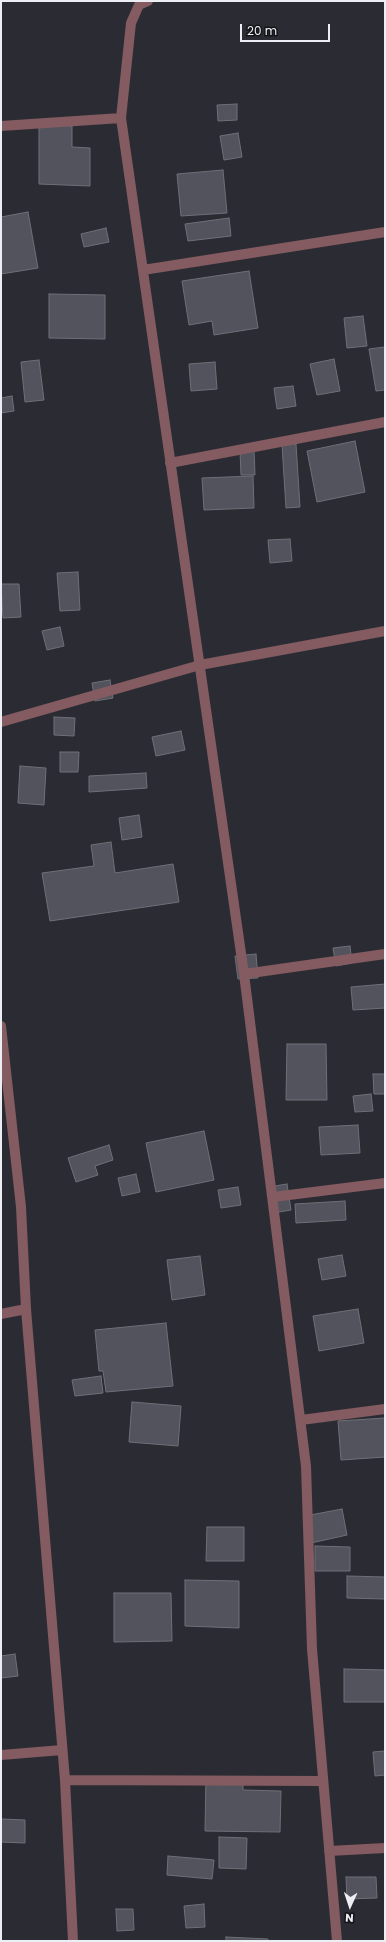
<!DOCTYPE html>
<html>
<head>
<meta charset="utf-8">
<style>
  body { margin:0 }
  #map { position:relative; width:386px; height:1942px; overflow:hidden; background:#2b2c33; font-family:Poppins,sans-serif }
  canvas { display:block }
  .frame { position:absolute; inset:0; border:2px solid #edeef3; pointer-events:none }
  .north { position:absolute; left:330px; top:1886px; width:40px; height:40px; -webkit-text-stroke:3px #141418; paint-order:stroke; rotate:183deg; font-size:11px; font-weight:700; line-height:16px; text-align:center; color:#edeef3 }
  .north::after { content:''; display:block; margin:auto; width:14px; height:18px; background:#edeef3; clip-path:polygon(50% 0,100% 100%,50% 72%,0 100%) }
  .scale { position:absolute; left:240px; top:24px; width:90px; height:18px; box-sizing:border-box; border:2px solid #edeef3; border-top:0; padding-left:5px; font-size:12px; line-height:14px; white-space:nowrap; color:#edeef3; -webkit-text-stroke:3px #141418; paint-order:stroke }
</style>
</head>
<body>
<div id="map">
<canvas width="386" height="1942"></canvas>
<div class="frame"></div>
<div class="north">N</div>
<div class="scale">20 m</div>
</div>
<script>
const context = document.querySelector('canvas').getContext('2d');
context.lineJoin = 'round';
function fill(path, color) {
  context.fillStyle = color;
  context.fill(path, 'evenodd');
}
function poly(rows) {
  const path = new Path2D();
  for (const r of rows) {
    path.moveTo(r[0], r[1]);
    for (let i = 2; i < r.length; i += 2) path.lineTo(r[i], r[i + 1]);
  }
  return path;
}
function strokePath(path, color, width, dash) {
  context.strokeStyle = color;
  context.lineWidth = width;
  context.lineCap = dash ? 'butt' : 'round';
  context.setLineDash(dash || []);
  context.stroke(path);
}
const building = poly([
  [237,104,237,120,218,121,217,105,237,104],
  [39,126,72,126,72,147,90,148,90,186,39,184,39,126],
  [238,133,242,157,224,160,220,136,238,133],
  [223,170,227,213,181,216,177,174,223,170],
  [28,212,38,268,1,274,1,217,28,212],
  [229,218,231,236,188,241,185,224,229,218],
  [106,228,109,242,84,247,81,234,106,228],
  [249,271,258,328,214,335,212,321,189,325,182,281,249,271],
  [49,294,105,295,105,339,49,338,49,294],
  [363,316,367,346,347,348,344,318,363,316],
  [385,347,385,390,376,391,369,349,385,347],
  [334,359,340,391,317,395,310,364,334,359],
  [39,360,44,400,25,402,21,362,39,360],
  [215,362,217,389,191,391,189,364,215,362],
  [293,386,296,406,277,409,274,388,293,386],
  [12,396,14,411,1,413,1,398,12,396],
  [355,441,365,492,317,502,307,451,355,441],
  [296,444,300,507,286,508,282,445,296,444],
  [240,450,254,450,255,475,241,475,240,450],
  [253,476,254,508,204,510,202,478,253,476],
  [290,539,292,561,270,563,268,540,290,539],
  [78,572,80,610,60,611,57,573,78,572],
  [1,584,19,584,21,617,3,618,1,584],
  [60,627,64,646,47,650,42,631,60,627],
  [110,680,113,698,95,701,92,683,110,680],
  [54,717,75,718,74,736,54,735,54,717],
  [181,731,185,750,156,756,152,737,181,731],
  [60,752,79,752,78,772,60,772,60,752],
  [20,766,46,768,44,805,18,803,20,766],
  [146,773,147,788,89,792,89,776,146,773],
  [139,815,142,837,122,840,119,818,139,815],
  [111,842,115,873,173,864,179,902,50,921,42,873,94,866,91,845,111,842],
  [350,946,352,963,336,966,333,948,350,946],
  [256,954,258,978,238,979,235,956,256,954],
  [385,984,385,1008,353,1010,351,987,385,984],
  [287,1044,326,1044,327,1100,286,1100,287,1044],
  [373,1074,385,1074,385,1094,374,1094,373,1074],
  [371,1094,373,1111,355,1112,353,1096,371,1094],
  [358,1125,360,1153,321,1155,319,1127,358,1125],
  [204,1131,214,1180,156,1192,146,1143,204,1131],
  [109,1145,113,1160,95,1166,98,1175,76,1182,68,1158,109,1145],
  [136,1174,140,1192,122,1196,118,1178,136,1174],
  [287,1184,291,1210,273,1213,269,1187,287,1184],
  [238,1187,241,1205,221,1208,218,1190,238,1187],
  [345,1201,346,1220,296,1223,295,1204,345,1201],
  [342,1255,346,1276,322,1280,318,1259,342,1255],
  [200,1256,205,1295,172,1300,167,1260,200,1256],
  [358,1309,364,1343,319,1351,313,1316,358,1309],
  [166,1323,173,1386,106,1392,103,1371,99,1371,95,1330,166,1323],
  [101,1376,103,1393,75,1396,72,1380,101,1376],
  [132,1402,181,1406,178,1446,129,1442,132,1402],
  [385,1418,385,1457,341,1460,338,1421,385,1418],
  [342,1509,347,1535,311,1543,305,1516,342,1509],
  [207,1527,244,1527,244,1561,206,1561,207,1527],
  [315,1546,350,1547,350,1571,315,1571,315,1546],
  [347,1576,385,1577,385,1599,347,1598,347,1576],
  [185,1580,239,1581,239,1628,185,1626,185,1580],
  [114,1593,171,1593,172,1641,114,1642,114,1593],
  [15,1654,18,1676,1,1678,1,1656,15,1654],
  [344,1669,385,1670,385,1702,344,1702,344,1669],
  [385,1751,385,1775,375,1776,373,1752,385,1751],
  [206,1777,243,1778,243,1790,281,1791,280,1832,205,1831,206,1777],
  [1,1819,25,1820,25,1843,1,1842,1,1819],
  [219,1837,247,1838,246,1869,219,1868,219,1837],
  [168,1856,214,1860,212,1879,167,1875,168,1856],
  [346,1877,376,1877,377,1898,347,1899,346,1877],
  [204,1904,205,1927,186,1928,184,1906,204,1904],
  [116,1909,133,1909,134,1930,117,1931,116,1909],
  [226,1937,268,1939,268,1941,226,1941,226,1937]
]);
fill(building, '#52535c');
strokePath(building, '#6e7078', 1);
strokePath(poly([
  [148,1,139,5,131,23,121,118,244,974,306,1466,312,1649,337,1941],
  [1,126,121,118],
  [143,270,385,232],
  [170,463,385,422],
  [1,722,200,665,385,631],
  [244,974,385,954],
  [1,1026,21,1207,26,1309,65,1780,73,1941],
  [273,1197,385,1183],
  [1,1314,26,1309],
  [301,1420,385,1409],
  [1,1755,62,1750],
  [65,1780,323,1781],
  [329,1851,385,1848]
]), '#835b60', 10);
</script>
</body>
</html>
